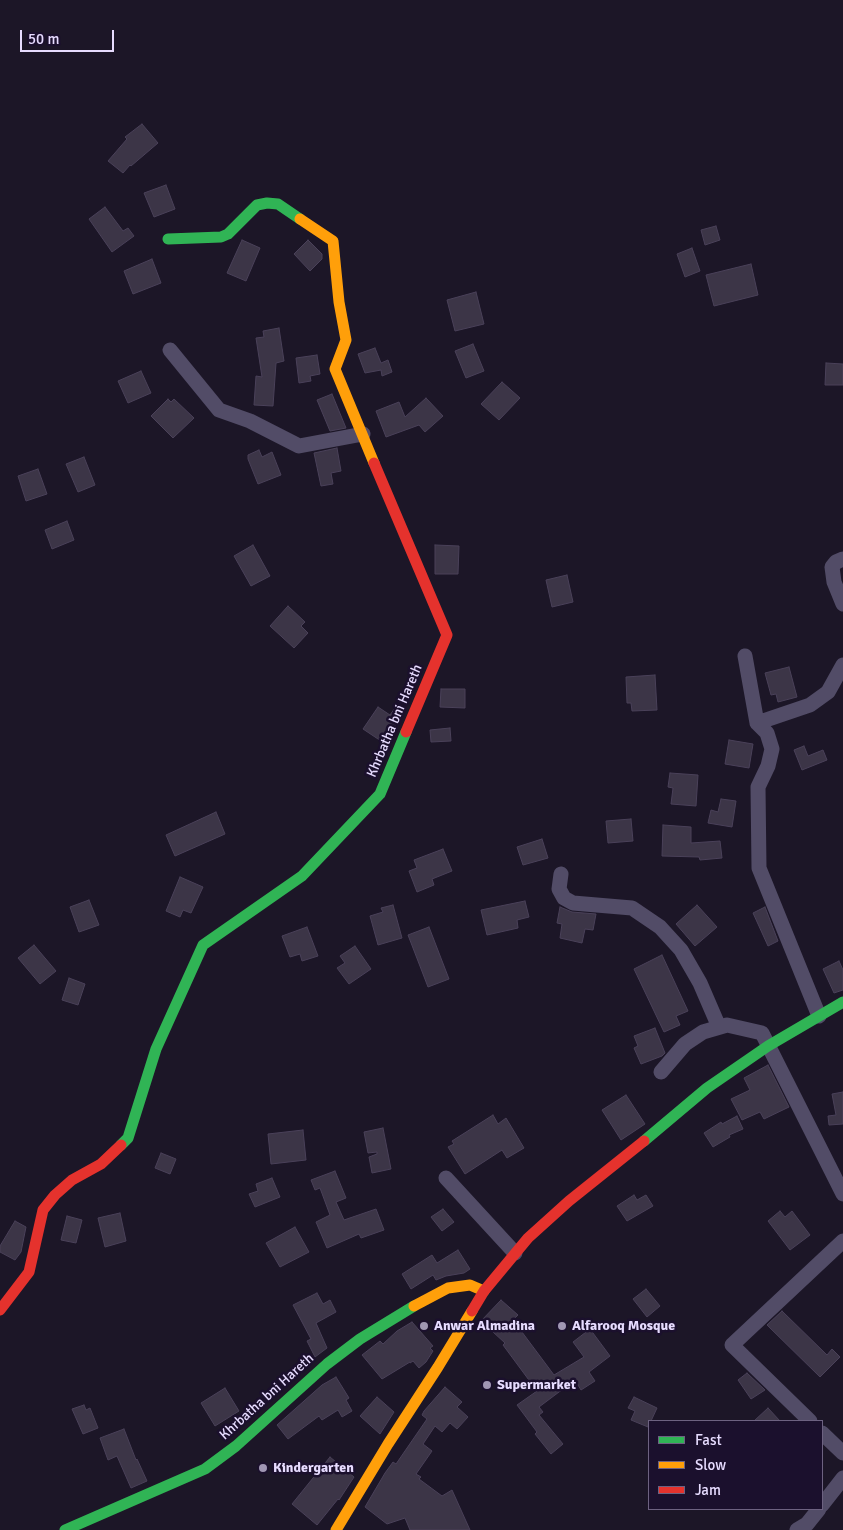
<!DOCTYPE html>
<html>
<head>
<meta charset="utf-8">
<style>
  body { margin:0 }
  #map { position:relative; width:843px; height:1530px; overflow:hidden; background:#1c1627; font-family:Signika,sans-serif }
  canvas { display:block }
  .legend { position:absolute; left:648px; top:1420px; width:175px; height:90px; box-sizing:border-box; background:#1b102d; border:1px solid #6d6281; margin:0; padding:6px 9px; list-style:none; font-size:15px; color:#e7dcff }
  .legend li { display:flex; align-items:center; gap:10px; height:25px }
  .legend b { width:25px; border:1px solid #6d6281 }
  .scale { position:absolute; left:20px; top:30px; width:94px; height:22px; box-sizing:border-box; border:2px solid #e7dcff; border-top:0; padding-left:6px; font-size:15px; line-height:18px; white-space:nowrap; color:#e7dcff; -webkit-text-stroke:4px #1b102d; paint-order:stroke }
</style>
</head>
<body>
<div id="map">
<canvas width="843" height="1530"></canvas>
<ul class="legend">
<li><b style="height:6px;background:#30b455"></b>Fast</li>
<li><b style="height:6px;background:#ff9f0a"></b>Slow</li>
<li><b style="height:6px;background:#e5322d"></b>Jam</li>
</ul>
<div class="scale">50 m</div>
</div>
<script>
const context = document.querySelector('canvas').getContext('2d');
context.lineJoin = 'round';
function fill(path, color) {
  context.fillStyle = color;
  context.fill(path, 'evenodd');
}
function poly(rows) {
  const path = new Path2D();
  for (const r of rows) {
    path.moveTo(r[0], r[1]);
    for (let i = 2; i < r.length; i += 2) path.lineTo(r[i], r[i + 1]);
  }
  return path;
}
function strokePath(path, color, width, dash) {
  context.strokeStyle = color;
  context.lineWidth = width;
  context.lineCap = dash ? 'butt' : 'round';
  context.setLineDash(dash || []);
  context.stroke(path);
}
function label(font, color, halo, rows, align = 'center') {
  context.font = font + ' Signika,sans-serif';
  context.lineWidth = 5;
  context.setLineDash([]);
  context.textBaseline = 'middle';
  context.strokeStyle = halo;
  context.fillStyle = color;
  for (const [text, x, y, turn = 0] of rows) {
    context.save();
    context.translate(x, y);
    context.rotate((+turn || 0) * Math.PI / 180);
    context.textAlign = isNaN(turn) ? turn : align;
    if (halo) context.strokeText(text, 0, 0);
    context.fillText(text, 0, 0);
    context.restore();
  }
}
const building = poly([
  [142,124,158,143,131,166,130,165,123,173,108,161,127,139,125,137,142,124],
  [166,185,175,209,154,217,144,193,166,185],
  [105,207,123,231,128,228,134,236,112,252,89,219,105,207],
  [716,226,720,240,705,245,701,230,716,226],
  [242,240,260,248,246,281,227,273,242,240],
  [308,240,322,254,322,259,310,271,294,254,308,240],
  [692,248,700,271,685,277,677,254,692,248],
  [152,259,161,283,133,294,124,271,152,259],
  [751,264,758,295,714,306,706,275,751,264],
  [476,292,484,324,455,331,447,300,476,292],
  [279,328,284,361,276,363,273,406,254,405,256,376,262,377,256,338,264,337,263,331,279,328],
  [473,344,484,371,466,378,455,351,473,344],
  [375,348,381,363,388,360,392,372,382,376,381,370,365,373,358,354,375,348],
  [317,355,320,374,310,376,311,381,299,383,296,358,317,355],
  [826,363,843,364,843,385,825,385,826,363],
  [141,371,151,393,128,403,118,381,141,371],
  [502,382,520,398,499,420,481,404,502,382],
  [332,394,346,428,330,431,317,400,332,394],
  [426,398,443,416,425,432,419,425,386,437,376,411,399,402,405,417,426,398],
  [168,399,171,402,174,399,194,418,173,438,151,416,168,399],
  [337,448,341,471,331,473,333,484,321,486,314,453,337,448],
  [259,450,262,457,272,452,281,475,258,484,248,459,248,455,259,450],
  [84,457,95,485,78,492,66,464,84,457],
  [38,469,47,494,26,501,18,476,38,469],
  [67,521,74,540,52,549,45,530,67,521],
  [253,545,270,576,251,586,234,556,253,545],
  [435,545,459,546,458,574,435,574,435,545],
  [567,575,573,602,552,607,546,580,567,575],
  [288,606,305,622,301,626,308,633,294,648,270,626,288,606],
  [789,667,797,697,778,702,776,694,771,695,765,673,789,667],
  [655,675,657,710,632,711,631,703,627,703,626,677,655,675],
  [441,689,465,689,465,708,440,707,441,689],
  [378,707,390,715,395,708,401,712,387,745,363,729,378,707],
  [450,728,451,741,431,742,430,730,450,728],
  [729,740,753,744,749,768,725,764,729,740],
  [804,746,808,756,823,750,827,760,802,770,794,750,804,746],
  [670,773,698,775,696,806,671,804,673,788,668,787,670,773],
  [721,799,736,801,732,827,708,823,711,810,718,812,721,799],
  [216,812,225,834,175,856,166,835,216,812],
  [631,819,633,841,608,843,606,821,631,819],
  [663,825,691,827,691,843,720,841,722,858,700,860,699,857,662,856,663,825],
  [542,839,548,858,523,865,517,847,542,839],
  [443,849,452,871,432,879,434,885,417,892,409,871,417,868,414,860,443,849],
  [180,877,203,887,191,913,183,910,180,917,166,911,180,877],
  [89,900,99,925,79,932,70,907,89,900],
  [525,901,529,917,517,920,518,928,487,935,481,910,525,901],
  [393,905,402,938,378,945,370,916,383,912,381,908,393,905],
  [697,905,717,927,695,946,676,924,697,905],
  [560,907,572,912,596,914,593,930,585,929,582,943,560,938,562,924,557,923,560,907],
  [765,907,778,941,768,946,753,913,765,907],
  [307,927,318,956,302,961,300,954,290,957,282,936,307,927],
  [429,927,449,979,428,987,408,935,429,927],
  [34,945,56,971,40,984,18,958,34,945],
  [355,946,371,969,349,984,337,968,345,963,340,956,355,946],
  [662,955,688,1011,676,1016,680,1025,664,1032,634,969,662,955],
  [839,961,843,970,843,990,834,993,823,969,839,961],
  [69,978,85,984,78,1005,62,1000,69,978],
  [655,1028,665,1053,662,1056,641,1064,634,1048,638,1046,634,1036,655,1028],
  [768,1065,789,1107,764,1119,760,1112,742,1120,731,1099,750,1090,744,1078,768,1065],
  [843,1092,843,1124,829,1125,828,1116,836,1115,832,1094,843,1092],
  [626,1095,645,1124,621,1140,602,1110,626,1095],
  [493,1115,498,1124,506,1118,524,1148,507,1158,502,1150,465,1174,448,1147,454,1144,452,1141,493,1115],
  [737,1116,743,1129,729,1135,730,1137,713,1147,704,1133,721,1122,722,1124,737,1116],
  [383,1128,391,1169,372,1173,369,1157,377,1154,377,1152,368,1153,364,1132,383,1128],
  [303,1130,306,1160,271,1164,268,1134,303,1130],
  [161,1153,176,1159,170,1174,155,1168,161,1153],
  [335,1171,346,1198,336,1202,344,1220,376,1209,384,1230,361,1238,359,1234,327,1248,316,1222,330,1215,320,1188,315,1190,311,1180,335,1171],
  [272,1178,280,1197,255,1207,249,1194,258,1191,256,1184,272,1178],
  [634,1195,637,1200,646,1195,653,1206,627,1221,617,1206,634,1195],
  [443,1209,454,1222,442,1231,431,1217,443,1209],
  [780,1211,785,1217,792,1211,810,1235,790,1250,768,1221,780,1211],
  [120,1213,126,1241,105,1247,98,1218,120,1213],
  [67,1216,82,1220,76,1243,61,1240,67,1216],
  [15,1221,26,1227,21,1252,15,1260,0,1252,0,1246,15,1221],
  [295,1227,309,1252,280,1267,266,1243,295,1227],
  [458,1250,470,1269,464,1273,446,1276,436,1280,433,1275,411,1289,402,1274,432,1255,437,1263,458,1250],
  [646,1289,660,1306,647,1317,633,1299,646,1289],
  [317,1293,323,1304,330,1300,336,1312,316,1323,327,1348,315,1357,307,1341,311,1339,293,1305,317,1293],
  [501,1300,518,1315,513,1320,554,1375,584,1357,573,1342,590,1329,610,1356,589,1372,595,1381,581,1390,575,1380,539,1407,543,1412,539,1415,563,1444,551,1454,535,1434,537,1432,517,1405,537,1391,503,1345,505,1343,481,1321,501,1300],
  [782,1311,827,1355,832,1349,840,1357,820,1377,767,1325,782,1311],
  [412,1322,433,1346,430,1348,433,1351,426,1362,419,1368,413,1361,410,1363,410,1362,382,1379,362,1355,380,1341,383,1344,397,1331,412,1322],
  [747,1373,765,1390,751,1399,738,1380,747,1373],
  [336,1377,349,1398,346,1400,352,1411,342,1417,338,1410,322,1420,319,1416,288,1439,277,1425,322,1385,336,1377],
  [445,1387,462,1402,457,1407,468,1417,457,1429,450,1423,442,1432,435,1426,423,1444,432,1451,416,1474,421,1477,419,1479,442,1496,452,1490,470,1530,410,1530,405,1518,387,1524,365,1507,385,1473,393,1462,396,1464,427,1419,422,1415,424,1411,445,1387],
  [225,1388,239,1411,215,1426,201,1403,225,1388],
  [377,1397,394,1412,380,1434,360,1416,377,1397],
  [634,1397,657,1408,651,1421,649,1421,648,1427,631,1420,635,1411,628,1408,634,1397],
  [84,1405,86,1410,90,1408,98,1428,83,1434,72,1409,84,1405],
  [768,1408,780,1421,754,1421,768,1408],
  [124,1429,136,1460,137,1459,147,1481,131,1488,117,1456,108,1460,100,1438,124,1429],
  [330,1457,354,1477,339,1500,338,1499,317,1525,292,1504,330,1457]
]);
fill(building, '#3c3547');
strokePath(building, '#4a4159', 1);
strokePath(poly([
  [170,350,219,410,250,421,299,446,363,434],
  [843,559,836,562,832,567,834,582,843,604],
  [745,656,757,723,767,733,772,749,768,766,758,787,759,868,819,1016],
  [757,723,810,705,828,692,843,665],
  [561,874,559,889,564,898,573,903,632,908,660,927,681,950,700,983,719,1027],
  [661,1072,685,1044,703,1032,727,1025,762,1033,843,1194],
  [446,1178,515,1253],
  [810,1421,732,1345,843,1241],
  [822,1433,843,1453],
  [822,1505,843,1478],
  [797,1530,807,1524,819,1509]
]), '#524c67', 15);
strokePath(poly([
  [168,239,221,237,228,234,257,205,267,203,278,204,300,219],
  [644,1141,707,1088,768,1046,843,1002],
  [121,1145,128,1138,156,1049,203,945,302,876,380,794,406,732],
  [65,1530,205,1469,236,1446,327,1364,360,1339,414,1306]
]), '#30b455', 11);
strokePath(poly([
  [300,219,333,241,339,302,346,340,335,369,374,463],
  [414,1306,448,1288,470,1285,484,1291],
  [336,1530,388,1444,438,1367,472,1311]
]), '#ff9f0a', 11);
strokePath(poly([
  [374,463,447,635,406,732],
  [0,1310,29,1272,43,1210,55,1195,72,1180,101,1164,121,1145],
  [472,1311,484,1291,528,1238,569,1201,644,1141]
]), '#e5322d', 11);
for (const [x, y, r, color] of [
  [424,1326,5,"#a097b3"],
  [562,1326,5,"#a097b3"],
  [487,1385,5,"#a097b3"],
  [263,1468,5,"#a097b3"]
]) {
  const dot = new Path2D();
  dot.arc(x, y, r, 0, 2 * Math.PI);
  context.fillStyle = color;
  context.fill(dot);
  strokePath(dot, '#1b102d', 2);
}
label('14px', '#e7dcff', '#1b102d', [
  ["Khrbatha bni Hareth",395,721,-67],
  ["Khrbatha bni Hareth",267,1397,-42]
]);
label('bold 14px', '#e7dcff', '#1b102d', [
  ["Anwar Almadina",434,1326],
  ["Alfarooq Mosque",572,1326],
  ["Supermarket",497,1385],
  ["Kindergarten",273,1468]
], 'left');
</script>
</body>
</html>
